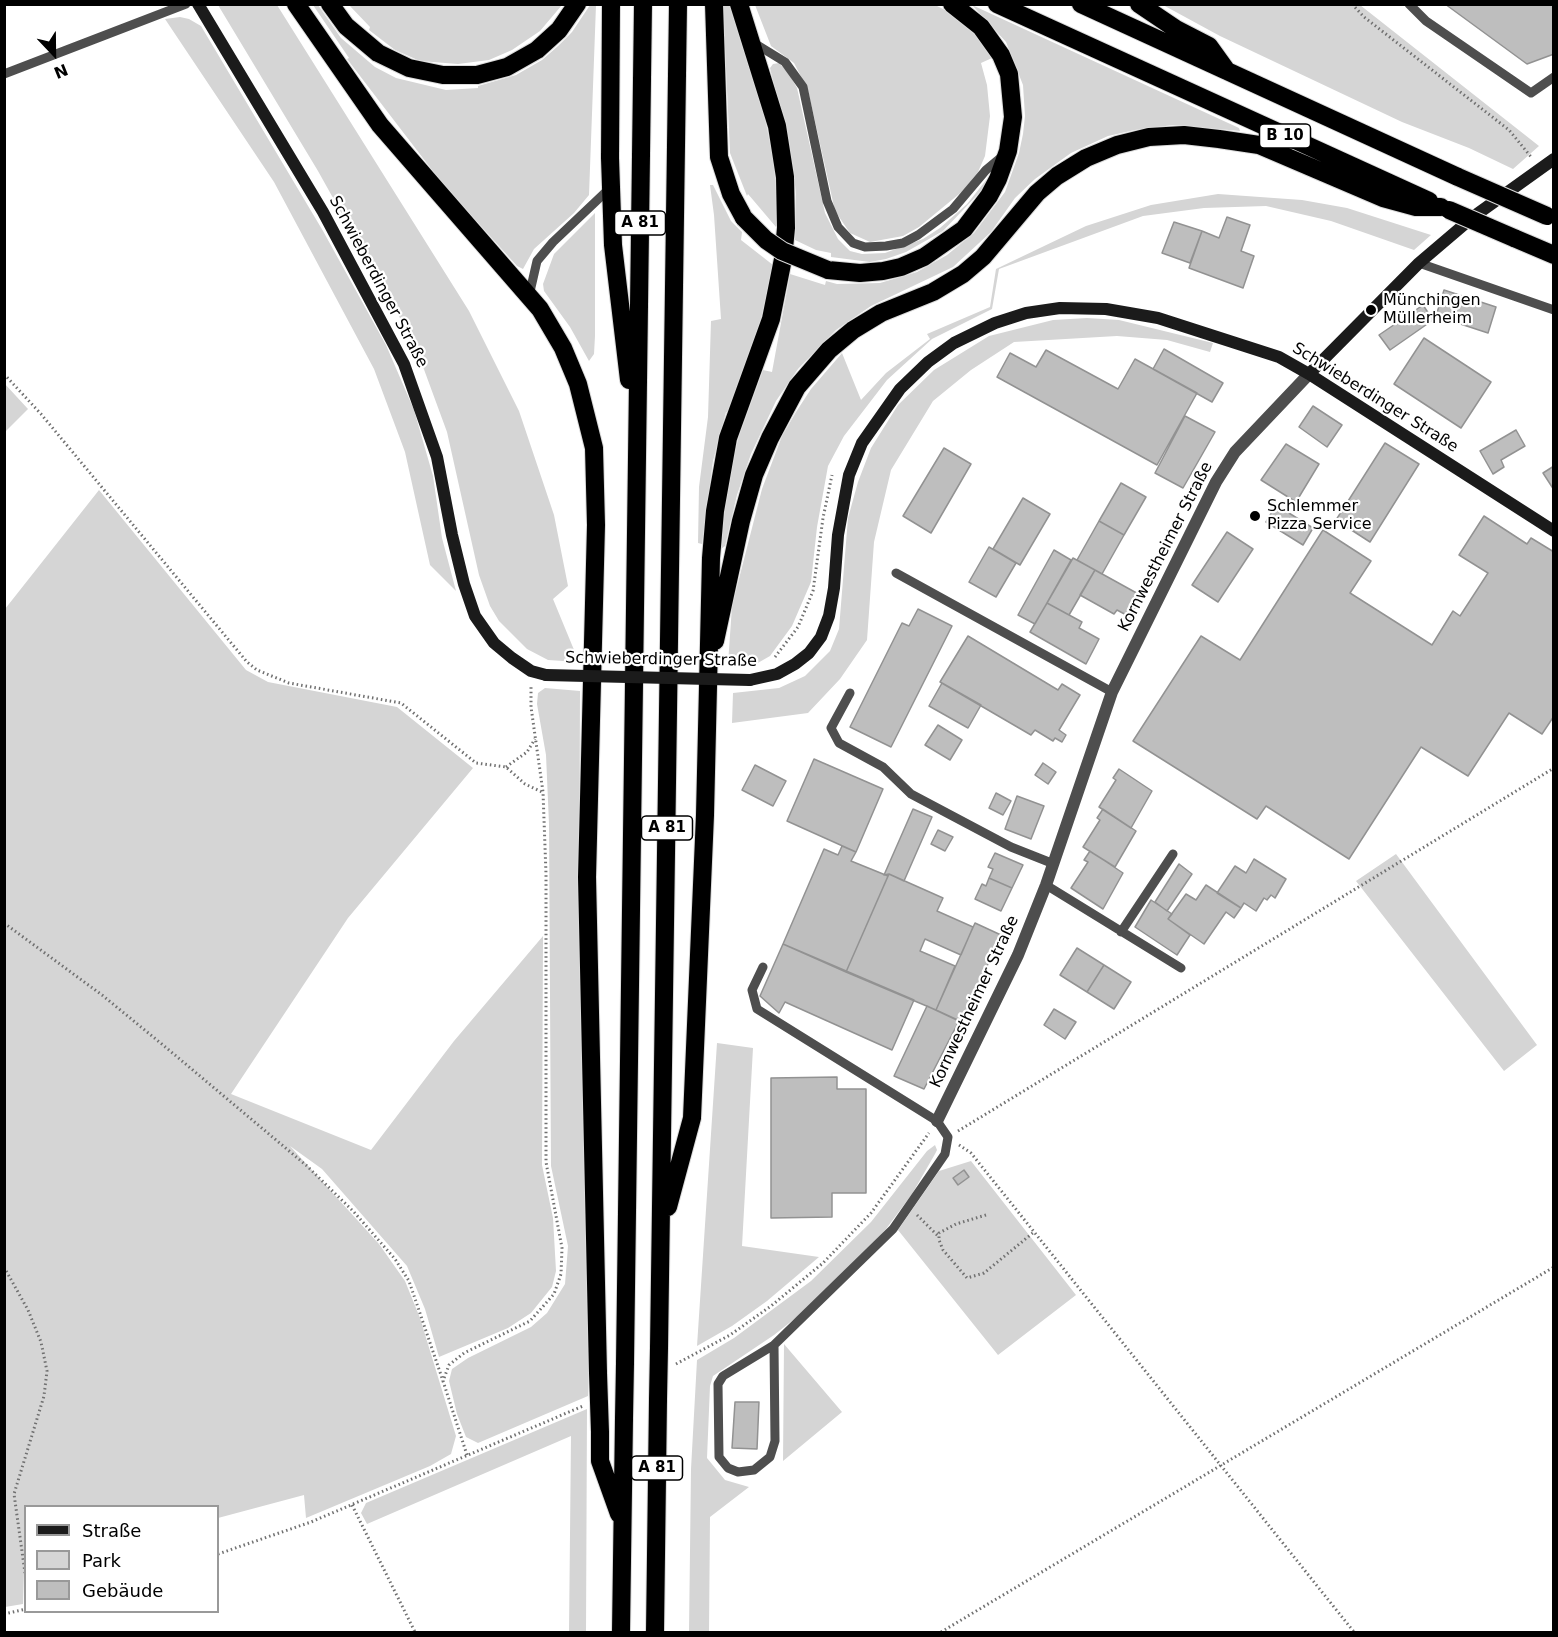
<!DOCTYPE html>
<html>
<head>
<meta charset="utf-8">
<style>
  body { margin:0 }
  #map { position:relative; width:1558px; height:1637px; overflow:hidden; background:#fff; font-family:"DejaVu Sans",sans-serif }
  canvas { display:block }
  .frame { position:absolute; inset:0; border:6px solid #000; pointer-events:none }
  .legend { position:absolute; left:24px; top:1505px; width:195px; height:108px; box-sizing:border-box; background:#fff; border:2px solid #999; margin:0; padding:8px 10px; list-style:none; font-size:18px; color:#000 }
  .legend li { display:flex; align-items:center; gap:12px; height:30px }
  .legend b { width:30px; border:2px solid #999 }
  .north { position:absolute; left:24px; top:24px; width:60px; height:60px; -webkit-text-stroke:4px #fff; paint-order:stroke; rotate:158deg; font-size:16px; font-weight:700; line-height:24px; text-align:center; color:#000 }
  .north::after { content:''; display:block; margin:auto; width:21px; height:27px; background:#000; clip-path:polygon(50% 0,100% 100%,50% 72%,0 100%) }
</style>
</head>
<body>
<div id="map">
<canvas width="1558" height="1637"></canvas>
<div class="frame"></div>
<ul class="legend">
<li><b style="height:8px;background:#1b1b1b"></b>Straße</li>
<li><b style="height:16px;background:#d5d5d5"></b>Park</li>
<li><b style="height:16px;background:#bebebe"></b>Gebäude</li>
</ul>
<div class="north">N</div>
</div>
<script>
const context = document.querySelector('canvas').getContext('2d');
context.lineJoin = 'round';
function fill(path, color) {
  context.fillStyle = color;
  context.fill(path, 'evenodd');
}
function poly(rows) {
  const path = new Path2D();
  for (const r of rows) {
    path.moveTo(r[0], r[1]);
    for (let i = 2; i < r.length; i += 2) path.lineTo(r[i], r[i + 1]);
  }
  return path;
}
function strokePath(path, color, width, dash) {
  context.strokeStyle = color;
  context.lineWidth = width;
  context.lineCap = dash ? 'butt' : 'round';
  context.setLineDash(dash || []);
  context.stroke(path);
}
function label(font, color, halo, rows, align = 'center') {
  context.font = font + ' "DejaVu Sans",sans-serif';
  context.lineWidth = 4.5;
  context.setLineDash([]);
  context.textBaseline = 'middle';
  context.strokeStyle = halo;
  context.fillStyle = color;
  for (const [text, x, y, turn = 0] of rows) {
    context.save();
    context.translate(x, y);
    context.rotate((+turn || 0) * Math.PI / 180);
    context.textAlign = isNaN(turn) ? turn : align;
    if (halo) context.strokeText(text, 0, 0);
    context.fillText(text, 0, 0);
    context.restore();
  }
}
fill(poly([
  [218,5,277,5,469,311,519,411,554,515,568,586,553,599,579,662,548,660,527,649,499,621,490,606,479,575,447,432,415,345,318,171],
  [313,5,318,5,341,38,375,67,396,78,446,90,478,88,478,86,516,75,542,60,558,46,572,32,590,5,596,5,589,195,574,213,534,249,523,269,517,266,442,183,347,59,349,58],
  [349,5,562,5,540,31,512,50,489,60,458,64,420,61,395,50,369,30,370,27],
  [723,5,730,5,763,108,774,163,777,208,776,227,748,194,747,196,730,153],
  [755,5,935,5,951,13,973,32,992,58,981,63,987,85,990,116,985,156,978,172,964,190,919,227,903,236,870,242,850,233,835,211,808,90,794,63,771,46],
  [972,5,1239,128,1240,131,1173,125,1135,130,1108,136,1071,153,1035,179,1015,198,991,232,953,267,871,306,836,330,798,369,776,401,751,454,737,495,725,546,721,549,727,481,739,436,763,370,772,372,790,274,825,285,826,281,837,284,880,283,917,272,947,255,974,233,1005,192,1019,153,1023,134,1025,116,1023,85,1006,42],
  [1163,5,1360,5,1539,146,1513,169,1469,148,1402,122,1220,36],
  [180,17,189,19,201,26,323,231,386,345,414,410,433,476,442,538,456,591,430,565,405,452,374,369,274,182,165,19],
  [779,63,788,72,797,88,825,213,838,239,850,251,862,254,885,253,923,239,940,228,967,204,987,179,983,189,943,231,906,252,886,259,870,262,831,257,831,253,816,250,795,240,796,194,793,166,770,68,773,64],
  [710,185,713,185,731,221,742,232,741,240,773,265,757,337,728,412,726,412,713,461,702,544,698,543,699,487,708,417,711,321,721,319,714,215],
  [1218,194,1302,200,1347,208,1431,235,1414,250,1331,221,1266,206,1204,208,1143,216,999,269,992,309,932,339,887,380,844,436,828,466,817,527,811,582,792,626,770,656,756,664,728,664,732,606,762,489,782,436,796,412,811,389,842,353,861,400,886,373,930,339,927,334,990,307,996,269,1086,226,1151,205],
  [595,213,595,336,594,354,589,361,570,327,544,291,543,284,554,254],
  [1087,318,1119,320,1213,343,1210,352,1167,340,1117,336,1014,342,971,370,933,401,891,470,874,542,867,640,840,679,808,713,732,723,733,693,779,688,805,676,830,651,839,629,848,518,858,482,871,448,898,405,934,370,989,336,1053,320],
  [4,383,28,409,5,432,4,432],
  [99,490,246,670,268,682,397,707,473,768,348,918,231,1094,371,1150,454,1041,543,936,542,1165,553,1218,556,1271,552,1287,531,1313,508,1328,439,1357,425,1309,407,1266,322,1169,290,1146,379,1244,405,1281,420,1318,456,1436,451,1454,430,1466,306,1518,304,1495,218,1518,218,1506,26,1506,23,1604,5,1607,5,609],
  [545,688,580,691,579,951,590,1286,588,1396,478,1443,466,1437,457,1414,449,1381,452,1369,468,1358,531,1327,547,1313,565,1284,567,1259,568,1246,551,1166,549,824,546,755,537,704,538,693],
  [1396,854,1537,1045,1504,1071,1356,881],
  [717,1043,753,1048,742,1246,819,1257,767,1301,732,1326,697,1346],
  [935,1145,937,1150,935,1154,912,1194,886,1229,858,1260,812,1305,774,1335,713,1376,710,1386,707,1458,725,1480,749,1487,710,1517,709,1632,689,1632,691,1469,697,1360,734,1338,811,1281,871,1222,927,1151],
  [971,1161,1076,1295,998,1355,898,1230,939,1171],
  [784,1344,842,1412,783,1461],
  [587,1409,586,1632,569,1632,571,1436,367,1524,361,1513,366,1503]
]), '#d5d5d5');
const building = poly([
  [1445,4,1554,4,1554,54,1527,64,1445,4],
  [1227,217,1250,225,1241,251,1254,256,1243,288,1189,268,1202,231,1219,238,1227,217],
  [1174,222,1202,231,1190,263,1162,253,1174,222],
  [1444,290,1496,307,1488,333,1436,316,1444,290],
  [1423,305,1433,320,1390,350,1379,335,1423,305],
  [1424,338,1491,382,1461,428,1394,384,1424,338],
  [1164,349,1223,383,1212,402,1153,369,1164,349],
  [1046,350,1118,389,1135,359,1197,393,1157,465,997,377,1010,353,1036,367,1046,350],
  [1313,406,1342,425,1327,447,1299,427,1313,406],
  [1185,416,1215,432,1183,488,1155,473,1185,416],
  [1516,430,1525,446,1501,460,1504,467,1493,474,1480,451,1516,430],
  [1385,443,1419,464,1370,542,1336,520,1385,443],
  [1286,444,1319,464,1296,502,1261,480,1286,444],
  [944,448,971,464,931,533,903,516,944,448],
  [1554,466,1554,490,1543,473,1554,466],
  [1121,483,1146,497,1124,535,1099,521,1121,483],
  [1023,498,1050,514,1020,565,993,549,1023,498],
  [1276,505,1313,528,1303,545,1266,522,1276,505],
  [1484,516,1527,544,1531,538,1554,552,1554,716,1542,734,1509,713,1468,776,1421,747,1349,859,1266,806,1257,819,1133,741,1201,636,1240,660,1323,530,1371,561,1350,593,1432,645,1453,611,1460,616,1488,573,1459,555,1484,516],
  [1099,521,1124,535,1102,574,1077,560,1099,521],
  [1227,532,1253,549,1218,602,1192,585,1227,532],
  [989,547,1016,563,996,597,969,582,989,547],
  [1054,550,1071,560,1035,624,1018,615,1054,550],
  [1073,558,1095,570,1069,615,1047,603,1073,558],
  [1095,570,1142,596,1130,617,1117,610,1114,614,1080,595,1095,570],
  [1047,603,1082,622,1079,628,1099,639,1086,664,1030,632,1047,603],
  [918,609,952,626,891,747,850,727,902,623,909,626,918,609],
  [968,636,1058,690,1062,684,1080,695,1059,730,1066,735,1062,742,1055,738,1053,741,1035,730,1031,735,940,682,968,636],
  [942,683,981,705,968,728,929,706,942,683],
  [938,725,962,740,950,760,925,745,938,725],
  [814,759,883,789,856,852,787,821,814,759],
  [1043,763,1056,772,1048,784,1035,775,1043,763],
  [755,765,786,781,773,806,742,790,755,765],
  [1119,769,1152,791,1131,828,1099,807,1116,780,1113,778,1119,769],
  [996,793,1011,801,1003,815,989,808,996,793],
  [1017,796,1044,806,1031,839,1005,829,1017,796],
  [913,809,932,817,904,881,889,874,884,875,913,809],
  [1103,809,1136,831,1115,867,1083,847,1100,820,1097,818,1103,809],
  [938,830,953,837,945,851,931,844,938,830],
  [842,846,856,852,851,861,888,876,846,972,783,944,824,849,838,855,842,846],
  [1090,851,1123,873,1103,909,1071,888,1088,862,1084,860,1090,851],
  [995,853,1023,865,1012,888,989,878,993,869,988,867,995,853],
  [1254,859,1286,879,1275,898,1271,895,1267,900,1264,898,1256,911,1244,903,1241,908,1217,893,1235,866,1246,873,1254,859],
  [1179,864,1192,874,1167,911,1155,902,1179,864],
  [889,874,943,898,937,911,973,927,961,955,925,939,920,951,955,966,936,1010,846,972,889,874],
  [989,878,1012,888,1001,911,975,899,982,884,986,886,989,878],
  [1206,885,1241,908,1234,918,1226,912,1204,944,1168,919,1186,894,1196,900,1206,885],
  [1151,900,1172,914,1168,919,1190,935,1177,955,1135,927,1151,900],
  [975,923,1001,935,962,1022,936,1010,975,923],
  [783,944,914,1000,892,1050,785,1002,779,1013,760,996,783,944],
  [1077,948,1104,965,1087,992,1060,975,1077,948],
  [1104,965,1131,982,1114,1009,1087,992,1104,965],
  [927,1006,959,1021,924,1089,894,1076,927,1006],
  [1054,1009,1076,1022,1065,1039,1044,1025,1054,1009],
  [837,1077,837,1089,866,1089,866,1193,832,1193,832,1217,771,1218,771,1078,837,1077],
  [964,1170,969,1177,958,1185,953,1178,964,1170],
  [735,1402,759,1402,757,1449,732,1448,735,1402]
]);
fill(building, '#bebebe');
strokePath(building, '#929292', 1.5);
const highway = poly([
  [296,4,380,125,540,309,563,348,578,384,594,448,596,525,587,877,598,1373],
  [330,4,346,26,378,53,409,68,443,75,477,75,507,67,537,50,559,30,577,4],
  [611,4,610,158,613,245,629,380],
  [714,4,719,157,731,194,744,218],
  [997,4,1429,201],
  [1081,4,1458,177],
  [1139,4,1176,29,1209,46,1227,71],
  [1514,238,1554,255],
  [828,270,860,273,883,271,901,267,924,257,964,229,989,196,998,179,1008,151,1013,117,1009,74,1001,55,981,27,952,4],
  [715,641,741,521,754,475,770,438,797,387,829,350,853,330,881,313,933,292,963,274,983,257,1037,193,1057,176,1086,158,1117,145,1149,137,1184,135,1219,139,1259,145,1383,198,1416,207,1441,207],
  [668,1207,692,1118,705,815,711,558,715,511,728,438,771,319,783,259,786,228,785,177,777,126,739,4],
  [659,1348,678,4],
  [625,1363,643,4],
  [600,1432,600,1461,619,1514],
  [621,1632,624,1418],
  [655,1632,658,1399]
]);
strokePath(highway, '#dbdbdb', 20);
strokePath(poly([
  [1352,4,1364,17,1509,130,1532,158],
  [4,374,41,414,247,662,257,670,289,683,401,703,476,763,506,767,525,784,542,792],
  [775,657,798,627,813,591,823,518,832,475],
  [506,767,527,752,535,739],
  [4,923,102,995,163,1045,307,1166,354,1212,395,1259,409,1281,443,1381],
  [958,1131,1554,768],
  [959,1145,971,1153,1354,1632],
  [917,1215,939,1237],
  [986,1215,956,1224,939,1233,939,1240,943,1250,967,1278,984,1273,1034,1232],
  [4,1267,28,1310,41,1342,47,1371,44,1396,14,1494,26,1580],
  [676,1364,730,1335,771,1306,823,1263,871,1213,929,1133],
  [467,1455,443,1381,449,1365,464,1353,530,1321,554,1294,561,1274,562,1248,546,1162,546,874,543,792,531,707,531,685],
  [352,1505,415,1632],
  [218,1554,311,1522,583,1406],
  [4,1614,26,1609],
  [941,1632,1554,1267]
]), '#707070', 3, [1.5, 3]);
strokePath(poly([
  [1409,4,1426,21,1531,93,1554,77],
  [754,43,785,62,803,87,827,201,838,227,853,243,865,247,886,246,903,243,918,235,953,209,986,170,1004,155],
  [4,74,186,4],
  [1419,263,1554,310],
  [529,296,537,261,553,242,610,188],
  [896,573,1112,692],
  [850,693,831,728,839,743,883,767,911,794,1011,847,1054,864],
  [1046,885,1181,968],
  [1121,932,1173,854],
  [763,967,752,990,757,1009,937,1121,948,1137,945,1154,893,1229,774,1345,723,1376,718,1384,719,1457,728,1468,738,1472,754,1470,770,1457,775,1441,774,1345]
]), '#4e4e4e', 9);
strokePath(poly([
  [937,1121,1018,955,1046,885,1112,692,1216,482,1235,452,1309,374]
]), '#4e4e4e', 12);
strokePath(poly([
  [198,4,323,212,404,364,437,457,452,535,464,584,475,616,494,643,512,658,531,671,546,675],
  [1309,374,1419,263,1473,217,1554,159],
  [750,680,777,674,795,664,809,653,821,637,829,616,834,588,838,535,849,475,862,443,900,389,928,362,954,343,995,323,1026,313,1060,308,1106,309,1158,318,1279,357,1309,374,1554,531]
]), '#1b1b1b', 12);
strokePath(highway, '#000', 18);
const highwayBridge = poly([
  [1458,177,1547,216],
  [1449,210,1514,238],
  [744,218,766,240,782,251,828,270],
  [598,1373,600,1432],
  [658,1399,659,1348],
  [624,1418,625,1363]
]);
strokePath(highwayBridge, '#dbdbdb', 20, []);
strokePath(poly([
  [546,675,750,680]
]), '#1b1b1b', 12);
strokePath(highwayBridge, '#000', 18);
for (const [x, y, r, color] of [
  [1371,310,6,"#000"],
  [1255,516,6,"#000"]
]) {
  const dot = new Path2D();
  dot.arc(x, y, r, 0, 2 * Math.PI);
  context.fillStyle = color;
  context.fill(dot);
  strokePath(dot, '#fff', 2);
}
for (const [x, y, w] of [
  [1285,136,51],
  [640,223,51],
  [667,828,51],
  [657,1468,51]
]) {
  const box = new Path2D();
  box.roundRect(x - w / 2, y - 12, w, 24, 4.5);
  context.fillStyle = '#fff';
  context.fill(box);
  strokePath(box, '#000', 1.5);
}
label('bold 15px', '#000', null, [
  ["B 10",1285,136],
  ["A 81",640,223],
  ["A 81",667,828],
  ["A 81",657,1468]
]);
label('16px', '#000', '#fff', [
  ["Schwieberdinger Straße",378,282,62],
  ["Schwieberdinger Straße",1375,398,32],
  ["Kornwestheimer Straße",1166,547,-63],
  ["Schwieberdinger Straße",661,660,1],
  ["Kornwestheimer Straße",975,1002,-65]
]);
label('16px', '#000', '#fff', [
  ["Münchingen",1383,301],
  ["Müllerheim",1383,319],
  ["Schlemmer",1267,507],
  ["Pizza Service",1267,525]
], 'left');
</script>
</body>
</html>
